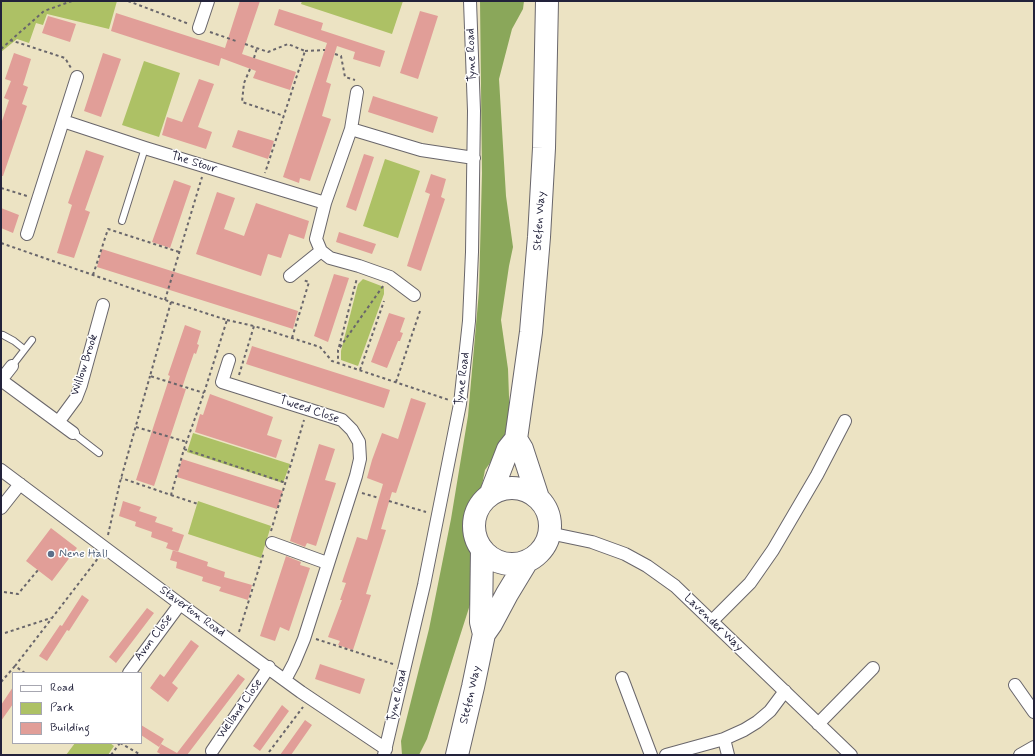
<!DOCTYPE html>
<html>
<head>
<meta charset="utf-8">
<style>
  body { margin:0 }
  #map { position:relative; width:1035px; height:756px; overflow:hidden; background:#ece3c3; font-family:Mynerve,sans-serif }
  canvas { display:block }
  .frame { position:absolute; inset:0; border:2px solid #22223b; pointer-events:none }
  .legend { position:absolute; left:12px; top:672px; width:130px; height:72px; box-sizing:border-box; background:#fff; border:1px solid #a7a7b1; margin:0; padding:5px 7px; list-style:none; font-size:12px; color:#22223b }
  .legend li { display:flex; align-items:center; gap:8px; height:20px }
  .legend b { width:20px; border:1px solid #a7a7b1 }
</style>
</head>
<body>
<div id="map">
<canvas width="1035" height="756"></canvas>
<div class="frame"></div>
<ul class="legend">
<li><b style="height:5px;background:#fff"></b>Road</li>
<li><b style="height:11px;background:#adc165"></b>Park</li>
<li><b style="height:11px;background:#e19e98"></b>Building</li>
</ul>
</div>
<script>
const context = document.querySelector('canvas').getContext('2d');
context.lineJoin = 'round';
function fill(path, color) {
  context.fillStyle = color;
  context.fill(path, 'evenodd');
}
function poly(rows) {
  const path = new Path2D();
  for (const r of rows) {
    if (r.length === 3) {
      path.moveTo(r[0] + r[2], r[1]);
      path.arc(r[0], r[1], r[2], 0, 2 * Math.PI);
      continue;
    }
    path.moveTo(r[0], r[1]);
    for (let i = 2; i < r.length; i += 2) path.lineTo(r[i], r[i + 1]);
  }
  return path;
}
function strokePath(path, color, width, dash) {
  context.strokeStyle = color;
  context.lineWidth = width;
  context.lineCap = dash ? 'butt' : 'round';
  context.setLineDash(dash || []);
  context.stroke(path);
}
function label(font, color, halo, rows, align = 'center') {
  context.font = font + ' Mynerve,sans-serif';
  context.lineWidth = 3;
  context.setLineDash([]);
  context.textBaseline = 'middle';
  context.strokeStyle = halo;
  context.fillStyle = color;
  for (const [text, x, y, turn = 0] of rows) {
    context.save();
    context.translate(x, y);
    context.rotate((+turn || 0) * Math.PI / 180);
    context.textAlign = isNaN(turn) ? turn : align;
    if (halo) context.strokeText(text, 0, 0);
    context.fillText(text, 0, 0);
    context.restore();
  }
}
fill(poly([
  [1,1,117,1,109,29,47,14,43,25,36,23,29,43,17,39,1,52],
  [302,1,403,1,392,34,301,4],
  [144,61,180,73,159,137,122,125],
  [385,159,420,171,398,238,363,226],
  [363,279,384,287,384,294,358,366,341,360,341,351,358,284],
  [193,433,290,464,283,483,187,452],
  [198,501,271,526,261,558,188,534],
  [75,743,110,743,114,746,108,755,66,755]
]), '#adc165');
fill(poly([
  [480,1,524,1,523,9,512,29,499,79,506,196,513,247,509,266,501,320,508,369,510,424,505,442,485,470,472,536,485,562,475,589,427,739,419,755,402,755,401,741,429,629,451,519,468,416,479,291,482,173]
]), '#8aa75a');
fill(poly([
  [240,1,260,1,242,54,296,72,290,90,253,78,256,71,221,58,219,66,111,31,116,13,225,48],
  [279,9,323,23,321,30,385,51,380,67,353,59,355,52,337,46,326,82,331,84,322,116,331,119,310,181,300,178,299,183,283,177,327,43,274,25],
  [420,11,438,16,418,79,400,73],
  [48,16,76,24,70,42,42,33],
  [14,53,31,59,23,85,28,87,22,104,27,106,3,176,1,176,1,124,9,100,4,98,11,81,5,79],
  [103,53,121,59,101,117,84,111],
  [199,79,214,84,198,127,212,132,206,149,162,135,167,117,182,122],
  [373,96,438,117,433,133,368,112],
  [238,130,274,141,268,159,232,147],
  [86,150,104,156,85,210,90,212,74,258,57,253,72,205,68,203],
  [364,154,374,157,356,211,346,207],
  [431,174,446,179,441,197,445,199,421,271,407,266,430,194,425,192],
  [174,180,191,186,170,248,152,242],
  [217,192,235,198,224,229,244,236,256,203,309,221,304,239,289,234,281,258,268,254,261,276,196,254],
  [1,208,19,215,13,233,1,228],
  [339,232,376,244,372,254,336,242],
  [102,249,298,311,293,329,97,267],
  [334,274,349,278,328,342,314,336],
  [389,313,405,318,400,332,403,333,400,341,398,341,387,368,371,362],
  [185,325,201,331,197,344,199,345,196,354,194,353,187,373,182,388,186,389,154,486,136,480,170,376,168,375],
  [252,346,390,390,384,408,246,364],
  [210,394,273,417,267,435,282,440,276,458,195,432,200,414,203,415],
  [411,398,426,403,396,493,392,492,381,529,386,530,366,594,371,595,353,650,338,645,340,641,328,637,342,600,340,600,346,583,342,582,357,537,367,540,383,484,367,478,372,460,382,433,398,439],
  [319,444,335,449,325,480,336,483,316,546,307,543,305,547,290,541],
  [182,459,283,491,277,509,177,477],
  [123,501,141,507,139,511,157,517,155,522,173,528,172,531,184,535,178,552,166,548,168,543,151,537,152,532,135,526,136,522,119,516],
  [51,528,77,548,52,581,26,561],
  [173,550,208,562,207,566,225,572,224,577,252,585,248,600,219,591,221,587,202,581,203,577,176,568,177,562,170,560],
  [286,556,301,562,300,565,310,568,289,631,280,627,275,641,260,636],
  [82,595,89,600,69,631,67,630,47,661,39,656,60,625,62,626],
  [147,608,154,613,116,663,109,657],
  [191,640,199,646,172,683,178,688,168,702,150,688,160,674,164,677],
  [320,664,365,679,360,694,315,679],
  [238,674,245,679,187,755,162,755,157,752,161,744,177,753],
  [13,687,13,704,1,721,1,705],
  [282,705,289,711,260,751,253,746],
  [305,720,312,725,291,755,280,755],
  [141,725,164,739,159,747,141,735]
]), '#e19e98');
const lane = poly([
  [122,221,145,148],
  [3,335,14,341,24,349],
  [12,366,32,340],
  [73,433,99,453]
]);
const street = poly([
  [199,28,208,1],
  [63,121,145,148,325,203],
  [351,129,421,150,474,158],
  [27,234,77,77],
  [321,251,330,258,359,266,390,277,414,295],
  [290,276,321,251,316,239,325,203,351,129,357,92],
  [229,360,222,382,342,420,352,430,359,442,360,459,356,476,304,639,294,663,285,680],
  [1,380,73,433],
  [1,380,12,366],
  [59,421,76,398,81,385,103,305],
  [1,470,180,604,301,692,386,749],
  [1,508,20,484],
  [549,533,592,542,625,554,647,566,675,586,851,755],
  [272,543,327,563],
  [712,621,750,583,773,550,817,475,845,421],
  [129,673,180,604],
  [622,678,651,755],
  [1015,685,1034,712],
  [818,724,873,668],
  [724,739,728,755],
  [212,751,269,667],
  [384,755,424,585,460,404,469,321,472,252,474,111,470,1],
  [666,755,724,739,744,730,757,722,770,711,785,691],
  [1020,755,1034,747]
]);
const highway = poly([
  [516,439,522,449,538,498],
  [512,526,38],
  [491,493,508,449,516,439,531,332,539,237,544,148,547,1],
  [484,634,491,624,507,594,527,561],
  [457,755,473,687,484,634,481,622,482,549]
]);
strokePath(lane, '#69666b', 8);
strokePath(street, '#69666b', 14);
strokePath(highway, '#69666b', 24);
strokePath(poly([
  [128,1,189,24],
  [210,32,236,41],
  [10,40,65,58,71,68],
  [245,44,268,52,288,44,305,51,265,173],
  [1,49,44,11,72,1],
  [305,51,325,50],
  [335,54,341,56,345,77,355,80],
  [254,58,257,48],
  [250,69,244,83,242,102,284,116],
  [1,188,27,196],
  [1,243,165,300,227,320,204,393,184,449,171,495,121,478],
  [93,275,108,229,179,252],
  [383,286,338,350,338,363,449,400],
  [165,300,202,177],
  [171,302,150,376,204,393],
  [227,320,254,326],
  [292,338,309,282,303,280],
  [339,347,357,278],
  [360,370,384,301],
  [239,375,254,326,320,347,332,361,338,363],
  [396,382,420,311],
  [136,427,187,442],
  [184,449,286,483],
  [362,493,379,498],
  [171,495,198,504],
  [389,501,426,512],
  [271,531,304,420],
  [108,535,120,482,150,376],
  [4,592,18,594,38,570],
  [239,632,264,552],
  [5,633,51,618],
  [316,639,393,664],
  [25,673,15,666,99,557],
  [1,682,15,666],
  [120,743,141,755],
  [269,752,303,707],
  [111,755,120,743]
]), '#69666b', 2, [3, 3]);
strokePath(lane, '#fff', 6);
strokePath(street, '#fff', 12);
strokePath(highway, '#fff', 22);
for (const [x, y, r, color] of [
  [51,554,4,"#5c6f8a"]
]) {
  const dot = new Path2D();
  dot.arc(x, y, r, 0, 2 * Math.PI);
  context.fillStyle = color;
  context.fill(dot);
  strokePath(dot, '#fff', 1.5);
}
label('12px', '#22223b', '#fff', [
  ["Tyne Road",472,55,-92],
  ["The Stour",194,163,17],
  ["Stefen Way",540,221,-86],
  ["Willow Brook",85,365,-72],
  ["Tyne Road",463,379,-83],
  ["Tweed Close",309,410,19],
  ["Staverton Road",192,612,36],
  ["Lavender Way",713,623,44],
  ["Avon Close",154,638,-53],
  ["Stefen Way",471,695,-77],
  ["Tyne Road",398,696,-77],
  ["Welland Close",240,709,-55]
]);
label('12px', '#4e5e75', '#fff', [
  ["Nene Hall",59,554]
], 'left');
</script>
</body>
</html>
